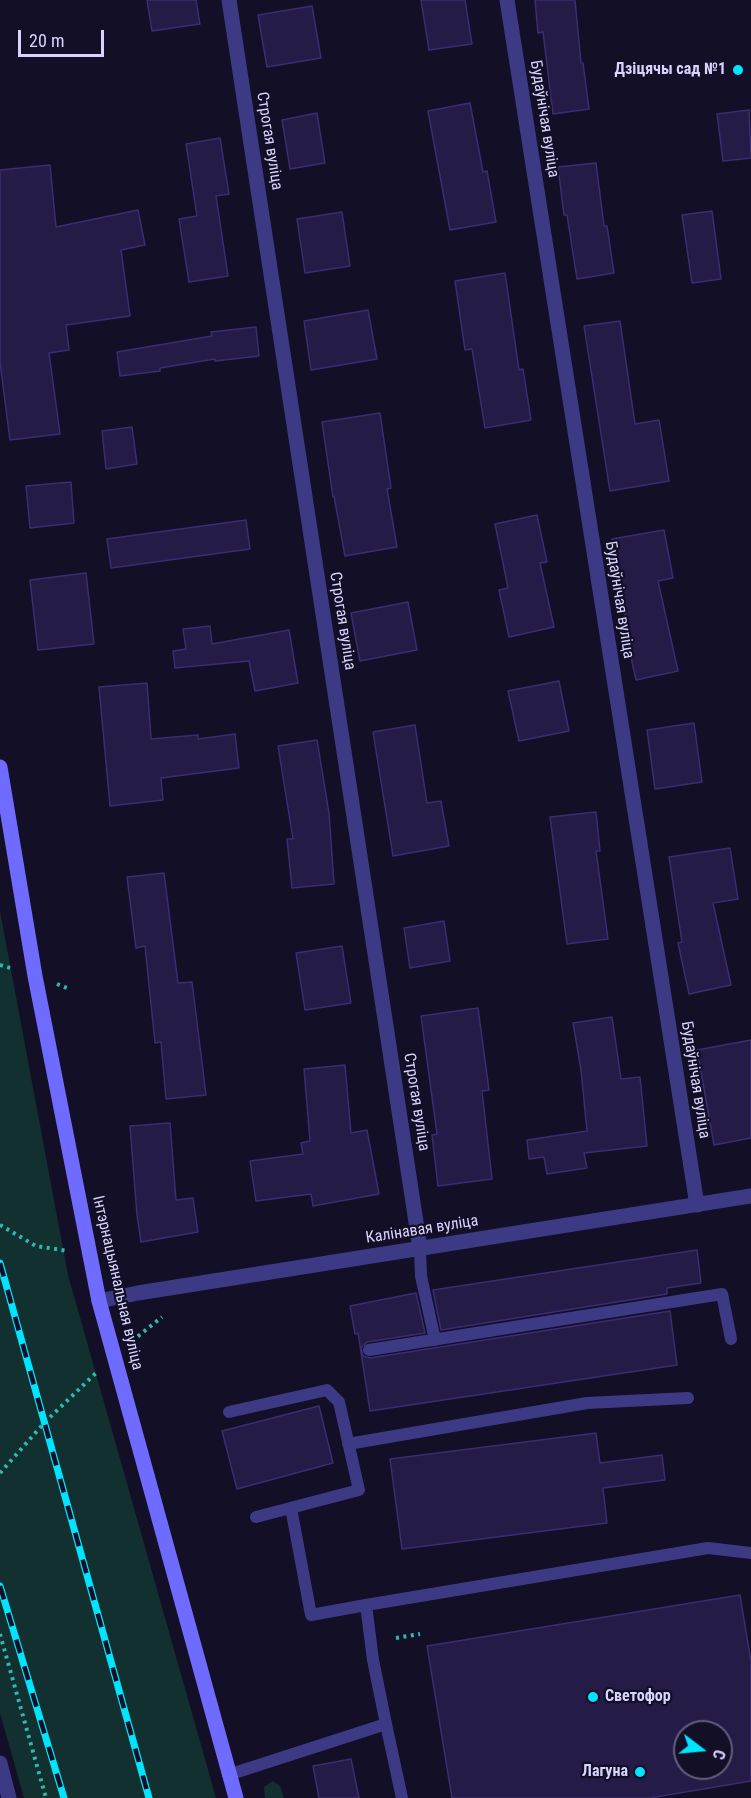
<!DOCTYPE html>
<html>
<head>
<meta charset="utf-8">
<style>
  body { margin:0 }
  #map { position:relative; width:751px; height:1798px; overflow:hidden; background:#130f26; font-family:"Roboto Condensed",sans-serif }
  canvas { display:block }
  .north { position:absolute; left:673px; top:1720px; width:60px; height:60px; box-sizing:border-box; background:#130f26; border:2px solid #625e7d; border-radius:50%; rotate:106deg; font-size:16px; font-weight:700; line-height:24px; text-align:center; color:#d9d4ff }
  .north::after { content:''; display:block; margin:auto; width:21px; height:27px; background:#00e5ff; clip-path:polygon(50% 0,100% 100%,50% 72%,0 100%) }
  .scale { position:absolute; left:18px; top:30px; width:86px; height:27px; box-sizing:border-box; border:3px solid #d9d4ff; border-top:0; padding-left:8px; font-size:18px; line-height:21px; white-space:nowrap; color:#d9d4ff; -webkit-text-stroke:4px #130f26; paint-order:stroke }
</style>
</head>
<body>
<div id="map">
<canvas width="751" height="1798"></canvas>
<div class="north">С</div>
<div class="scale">20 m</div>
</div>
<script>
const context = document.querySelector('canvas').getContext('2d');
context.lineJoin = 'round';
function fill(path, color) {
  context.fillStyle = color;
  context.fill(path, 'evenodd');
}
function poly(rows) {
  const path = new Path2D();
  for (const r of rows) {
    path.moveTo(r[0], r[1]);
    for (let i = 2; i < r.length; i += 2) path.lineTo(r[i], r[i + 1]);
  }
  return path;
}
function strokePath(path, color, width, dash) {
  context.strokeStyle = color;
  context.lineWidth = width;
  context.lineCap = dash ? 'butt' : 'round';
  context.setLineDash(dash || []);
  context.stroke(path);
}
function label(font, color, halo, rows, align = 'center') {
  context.font = font + ' "Roboto Condensed",sans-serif';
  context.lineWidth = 4.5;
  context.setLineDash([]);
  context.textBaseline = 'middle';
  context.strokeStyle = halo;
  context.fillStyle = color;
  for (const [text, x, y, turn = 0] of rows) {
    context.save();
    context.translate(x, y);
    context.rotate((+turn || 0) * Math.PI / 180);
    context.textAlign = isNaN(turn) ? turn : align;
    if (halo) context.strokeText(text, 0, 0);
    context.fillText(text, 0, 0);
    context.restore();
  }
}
fill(poly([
  [0,911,68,1275,216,1798,24,1798,0,1713],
  [273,1781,280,1786,284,1798,265,1798,264,1787]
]), '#12302f');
const building = poly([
  [147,0,196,0,200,24,152,31,147,0],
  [421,0,465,0,472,44,429,50,421,0],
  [535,0,575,0,581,63,583,63,589,109,553,114,543,32,538,33,535,0],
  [312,6,321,58,267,67,258,15,312,6],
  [470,103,483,172,487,171,496,222,450,230,428,111,470,103],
  [749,110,751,158,723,161,717,114,749,110],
  [317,113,325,163,290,169,282,120,317,113],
  [220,138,229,194,216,196,228,276,189,282,179,219,197,216,186,144,220,138],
  [596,163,604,226,607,226,614,273,577,279,567,215,564,215,558,167,596,163],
  [50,165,56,227,138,210,145,245,121,250,130,316,66,325,69,350,49,353,60,434,10,440,0,362,0,170,50,165],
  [712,211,721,279,692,283,682,215,712,211],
  [342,212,350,266,305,273,297,219,342,212],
  [505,273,519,370,523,369,531,420,485,428,472,349,465,350,455,281,505,273],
  [368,310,377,359,311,370,304,321,368,310],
  [620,321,635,424,659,420,669,481,610,491,584,326,620,321],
  [256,327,259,356,215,361,215,359,160,368,160,371,120,376,117,352,212,336,211,332,256,327],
  [380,413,391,488,387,489,397,547,345,556,334,496,333,497,322,422,380,413],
  [132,427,137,464,106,469,102,431,132,427],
  [71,482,74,523,30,528,26,486,71,482],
  [537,515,547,562,540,563,554,627,509,637,499,590,508,588,495,524,537,515],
  [246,520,250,549,111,568,107,539,246,520],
  [664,530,673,578,658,581,678,671,636,680,624,626,627,625,612,539,664,530],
  [86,573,94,644,38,650,30,580,86,573],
  [408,602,417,650,360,661,351,613,408,602],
  [210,626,212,644,289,630,298,683,255,691,249,661,175,668,173,651,186,649,183,629,210,626],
  [559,681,569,731,519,741,508,691,559,681],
  [147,683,151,739,198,735,198,739,235,734,239,768,161,778,163,800,110,806,99,687,147,683],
  [694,723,702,782,655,789,647,730,694,723],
  [415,725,427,803,441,801,449,846,393,856,373,732,415,725],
  [317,740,329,813,334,884,292,888,287,839,293,839,278,746,317,740],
  [596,812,600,851,596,851,608,939,567,944,550,817,596,812],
  [730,848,738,899,713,903,731,985,689,994,678,943,682,942,669,857,730,848],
  [164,873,178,983,192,982,206,1095,166,1099,161,1042,155,1043,145,946,136,948,127,877,164,873],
  [444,921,450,961,410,968,404,928,444,921],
  [342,946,351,1003,305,1010,296,953,342,946],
  [478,1008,489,1090,482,1091,492,1179,438,1186,432,1135,437,1134,421,1016,478,1008],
  [612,1017,621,1079,640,1077,647,1146,584,1153,587,1168,547,1174,544,1157,529,1159,527,1140,587,1131,581,1070,573,1023,612,1017],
  [751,1040,751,1138,714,1145,697,1050,751,1040],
  [345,1065,351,1133,367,1130,379,1194,313,1206,311,1194,256,1201,250,1161,303,1154,301,1143,310,1141,304,1069,345,1065],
  [170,1123,176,1200,193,1198,198,1232,141,1242,137,1215,130,1126,170,1123],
  [697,1250,701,1283,667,1288,667,1294,441,1330,433,1290,697,1250],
  [416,1293,425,1333,367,1342,361,1348,363,1356,370,1358,670,1311,677,1365,370,1411,358,1333,355,1334,350,1306,416,1293],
  [319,1406,333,1463,237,1489,222,1431,319,1406],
  [596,1433,600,1463,662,1455,665,1480,603,1488,607,1523,402,1549,390,1459,596,1433],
  [740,1595,751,1662,751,1781,650,1798,452,1798,427,1646,740,1595],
  [685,1732,721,1732,721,1768,685,1768,685,1732],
  [351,1759,359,1798,319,1798,313,1766,351,1759]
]);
fill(building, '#241b47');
strokePath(building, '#3b2d73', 1.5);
strokePath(poly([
  [0,965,14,969],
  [57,984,67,988],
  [0,1225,36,1246,68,1251],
  [132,1341,162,1317],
  [0,1473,45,1422,97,1372],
  [0,1634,46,1798],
  [396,1638,420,1634]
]), '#2fb8b0', 4, [3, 4.5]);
strokePath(poly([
  [420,1248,421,1276,435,1340],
  [369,1350,722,1294,731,1339],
  [229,1412,327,1390,339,1402,359,1490,256,1517],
  [348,1444,587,1403,688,1398],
  [291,1508,311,1615,366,1605],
  [386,1724,373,1660,366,1605,708,1548,751,1553],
  [228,1775,386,1724,402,1798]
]), '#3d3a85', 12);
strokePath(poly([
  [229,0,420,1248],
  [507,0,697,1205],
  [0,1763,9,1798]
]), '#3d3a85', 15);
strokePath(poly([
  [99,1301,138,1293,751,1196]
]), '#3d3a85', 15);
strokePath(poly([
  [0,767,35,976,99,1301,236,1798]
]), '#6f6bff', 15);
const rail = poly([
  [0,1263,149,1798],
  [0,1586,64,1798]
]);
strokePath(rail, '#00e5ff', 7);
strokePath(rail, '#130f26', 4.5, [14]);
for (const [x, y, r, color] of [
  [738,70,6,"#00e5ff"],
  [593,1697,6,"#00e5ff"],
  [640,1772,6,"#00e5ff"]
]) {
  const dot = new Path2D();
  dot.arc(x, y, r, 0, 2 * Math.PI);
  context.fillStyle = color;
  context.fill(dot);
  strokePath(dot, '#130f26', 2);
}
label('bold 16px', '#d9d4ff', '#130f26', [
  ["Дзіцячы сад №1",726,70],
  ["Светофор",605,1697,"left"],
  ["Лагуна",628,1772]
], 'right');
label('16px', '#d9d4ff', '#130f26', [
  ["Будаўнічая вуліца",544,119,81],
  ["Строгая вуліца",269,141,81],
  ["Будаўнічая вуліца",619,600,81],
  ["Строгая вуліца",342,621,81],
  ["Будаўнічая вуліца",695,1080,81],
  ["Строгая вуліца",416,1102,81],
  ["Калінавая вуліца",422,1230,-9],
  ["Інтэрнацыянальная вуліца",117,1283,77]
]);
</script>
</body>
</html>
